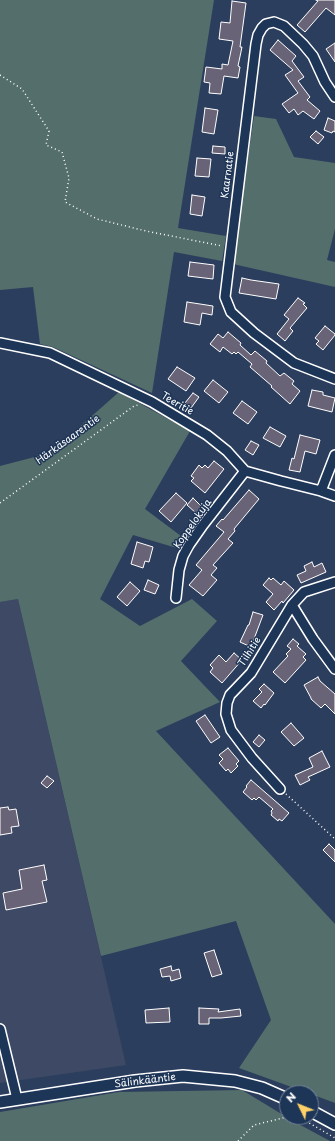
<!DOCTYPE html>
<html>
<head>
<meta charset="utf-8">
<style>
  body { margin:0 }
  #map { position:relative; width:335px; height:1141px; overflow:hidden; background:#2c3e5d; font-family:"Playpen Sans",sans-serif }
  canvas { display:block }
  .north { position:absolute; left:279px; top:1085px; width:40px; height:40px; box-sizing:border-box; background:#1d3557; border:1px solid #77869a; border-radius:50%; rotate:313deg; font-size:11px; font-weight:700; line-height:16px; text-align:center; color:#fff }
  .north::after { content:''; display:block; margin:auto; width:14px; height:18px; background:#ffd166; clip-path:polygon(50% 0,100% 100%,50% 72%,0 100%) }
</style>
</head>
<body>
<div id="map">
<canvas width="335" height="1141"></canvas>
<div class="north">N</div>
</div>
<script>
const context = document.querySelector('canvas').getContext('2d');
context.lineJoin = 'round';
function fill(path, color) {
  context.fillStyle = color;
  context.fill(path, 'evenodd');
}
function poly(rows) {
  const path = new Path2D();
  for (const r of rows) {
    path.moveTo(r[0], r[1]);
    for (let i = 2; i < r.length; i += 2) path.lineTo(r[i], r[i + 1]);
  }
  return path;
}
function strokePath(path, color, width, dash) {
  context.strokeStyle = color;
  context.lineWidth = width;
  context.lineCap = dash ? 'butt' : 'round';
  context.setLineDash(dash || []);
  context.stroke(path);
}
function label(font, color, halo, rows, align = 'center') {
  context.font = font + ' "Playpen Sans",sans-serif';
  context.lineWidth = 3;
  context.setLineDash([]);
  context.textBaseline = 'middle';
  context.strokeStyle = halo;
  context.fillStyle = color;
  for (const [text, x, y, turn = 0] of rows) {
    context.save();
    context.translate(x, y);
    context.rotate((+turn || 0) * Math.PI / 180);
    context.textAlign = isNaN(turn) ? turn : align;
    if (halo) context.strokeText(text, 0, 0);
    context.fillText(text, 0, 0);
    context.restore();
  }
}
fill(poly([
  [18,599,126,1065,0,1083,0,602]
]), '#3e4965');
fill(poly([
  [0,0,214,0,178,228,226,236,222,261,174,252,152,393,53,347,40,344,33,287,0,290],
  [254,116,276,119,294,157,335,163,335,229,327,260,335,262,335,287,233,264],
  [119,392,190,431,145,509,185,539,180,549,133,535,100,599,140,626,192,599,217,621,181,661,220,702,156,731,335,924,335,1103,311,1094,311,1093,308,1093,239,1068,271,1020,236,921,101,956,18,599,0,602,0,466,50,453],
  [242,1090,293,1121,330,1141,0,1141,0,1112,119,1092]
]), '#546e6b');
const building = poly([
  [316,0,335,0,335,15,326,8,305,32,297,25,318,1,316,0],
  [232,1,246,3,240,47,242,47,238,66,240,67,238,78,224,76,221,94,209,93,210,83,204,82,206,67,222,69,222,64,228,65,233,41,219,39,221,22,230,23,232,1],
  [278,40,296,56,292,61,304,77,298,81,310,97,307,100,320,111,314,119,303,111,298,115,294,109,289,113,282,104,298,93,285,75,293,70,270,50,278,40],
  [335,43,335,62,326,49,335,43],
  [205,108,218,110,214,134,202,132,205,108],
  [328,118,335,121,335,132,333,131,332,133,324,130,328,118],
  [316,131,324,137,318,144,310,137,316,131],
  [213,146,225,147,225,154,212,153,213,146],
  [197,158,211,159,209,177,195,176,197,158],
  [192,195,205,197,202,216,190,214,192,195],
  [190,262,214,265,213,279,188,276,190,262],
  [242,278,251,280,279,284,276,299,239,293,242,278],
  [298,298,305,303,303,304,307,308,290,328,293,331,285,341,277,334,289,319,284,315,298,298],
  [187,302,213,306,212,315,202,313,200,325,184,322,187,302],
  [325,326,335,334,335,335,323,350,316,344,319,341,315,338,325,326],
  [228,332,241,343,240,345,251,355,255,351,267,361,266,363,280,376,284,373,294,381,292,384,300,391,290,404,271,387,272,386,250,367,252,364,238,352,236,354,234,352,232,354,223,347,220,352,210,344,218,334,223,338,228,332],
  [177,367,195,378,186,391,168,379,177,367],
  [213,380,228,392,219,403,204,391,213,380],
  [312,390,323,392,323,395,335,398,332,412,308,406,312,390],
  [193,393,199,397,191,408,185,403,193,393],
  [242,401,257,412,248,424,233,413,242,401],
  [270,427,286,436,280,447,263,438,270,427],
  [300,435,320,440,316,454,305,451,300,472,289,470,292,458,294,459,300,435],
  [251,441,259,445,253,455,245,450,251,441],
  [214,461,224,469,205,493,191,481,194,478,191,476,199,465,202,468,205,465,208,468,214,461],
  [249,490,259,499,234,529,235,531,228,539,233,543,213,565,217,568,211,575,217,580,203,596,189,585,202,570,196,565,224,532,216,526,222,519,223,520,249,490],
  [176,493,187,503,171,522,159,511,176,493],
  [193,498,202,507,196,513,187,505,193,498],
  [137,542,153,547,149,562,145,561,143,568,131,564,137,542],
  [312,562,314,567,322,563,326,572,301,583,297,575,306,571,304,566,312,562],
  [269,578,271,580,273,578,281,585,284,581,294,590,283,603,282,601,274,610,266,602,273,594,263,585,269,578],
  [148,580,159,585,155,594,144,590,148,580],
  [130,582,140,591,127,606,117,597,130,582],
  [253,612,263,615,251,647,240,642,248,625,249,625,253,612],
  [293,639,299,644,297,646,306,654,303,657,306,660,285,683,273,672,288,656,286,654,291,649,287,646,293,639],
  [234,653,242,660,222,683,210,672,213,668,210,665,219,655,226,662,234,653],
  [318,677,320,681,335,694,335,714,325,704,321,708,311,699,311,698,304,685,318,677],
  [264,684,274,693,265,705,264,704,261,708,253,701,262,692,259,689,264,684],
  [205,715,220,737,211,743,196,721,205,715],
  [291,723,304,738,294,746,281,732,291,723],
  [259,735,265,740,259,747,253,742,259,735],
  [228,748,239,761,236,764,238,766,231,773,228,769,226,771,219,763,223,759,219,755,228,748],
  [322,751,330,767,308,777,310,780,300,785,295,775,313,767,309,758,322,751],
  [47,776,54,781,47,788,41,783,47,776],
  [251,780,289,813,282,821,279,819,278,821,271,815,272,813,271,811,273,809,259,797,256,800,254,798,252,800,243,792,247,787,246,786,251,780],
  [8,807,9,810,16,809,19,826,11,827,12,833,0,835,0,808,8,807],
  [329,844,335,850,335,862,323,850,329,844],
  [44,865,47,880,42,881,47,902,6,910,3,893,22,889,19,870,44,865],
  [214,950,222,974,212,977,204,953,214,950],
  [171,966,172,971,179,969,181,978,171,981,170,976,162,977,160,969,171,966],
  [169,1008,170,1022,146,1023,145,1010,169,1008],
  [199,1008,219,1009,218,1012,240,1009,241,1016,221,1018,209,1018,209,1024,199,1024,199,1008]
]);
fill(building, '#686377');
strokePath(building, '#fff', 1);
const minor = poly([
  [335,97,325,82,313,56,303,44,284,26,274,22,266,24,262,28,258,35,256,44,225,297,231,312,254,333,294,363,335,379],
  [0,343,50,353,152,402,207,435,227,451,245,471,281,481,321,491,335,496],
  [321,491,335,455],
  [176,598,179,570,183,556,189,545,203,525,245,471],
  [292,605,313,639,335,669],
  [280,789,252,758,231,730,226,714,227,703,230,695,251,673,292,605,304,592,335,582],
  [0,1029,17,1099]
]);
const tertiary = poly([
  [0,1102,135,1081,183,1076,235,1081,262,1088,287,1099],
  [311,1111,335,1124]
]);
strokePath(minor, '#fff', 12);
strokePath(tertiary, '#fff', 14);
strokePath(poly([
  [0,75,22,89,49,131,46,145,62,152,69,178,65,202,97,219,146,231,222,246],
  [0,503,134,406,138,405],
  [286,794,335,839],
  [299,1117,335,1138],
  [238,1141,254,1125,287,1117]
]), '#fff', 1.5, [1, 3]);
strokePath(minor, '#1d3557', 9);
strokePath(tertiary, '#1d3557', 11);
label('10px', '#fff', '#1d3557', [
  ["Kaarnatie",228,175,-83],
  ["Teeritie",177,404,30],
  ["Härkäsaarentie",68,440,-36],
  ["Koppelokuja",193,524,-55],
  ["Tilhitie",250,652,-58],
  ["Sälinkääntie",145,1081,-7]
]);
</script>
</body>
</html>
